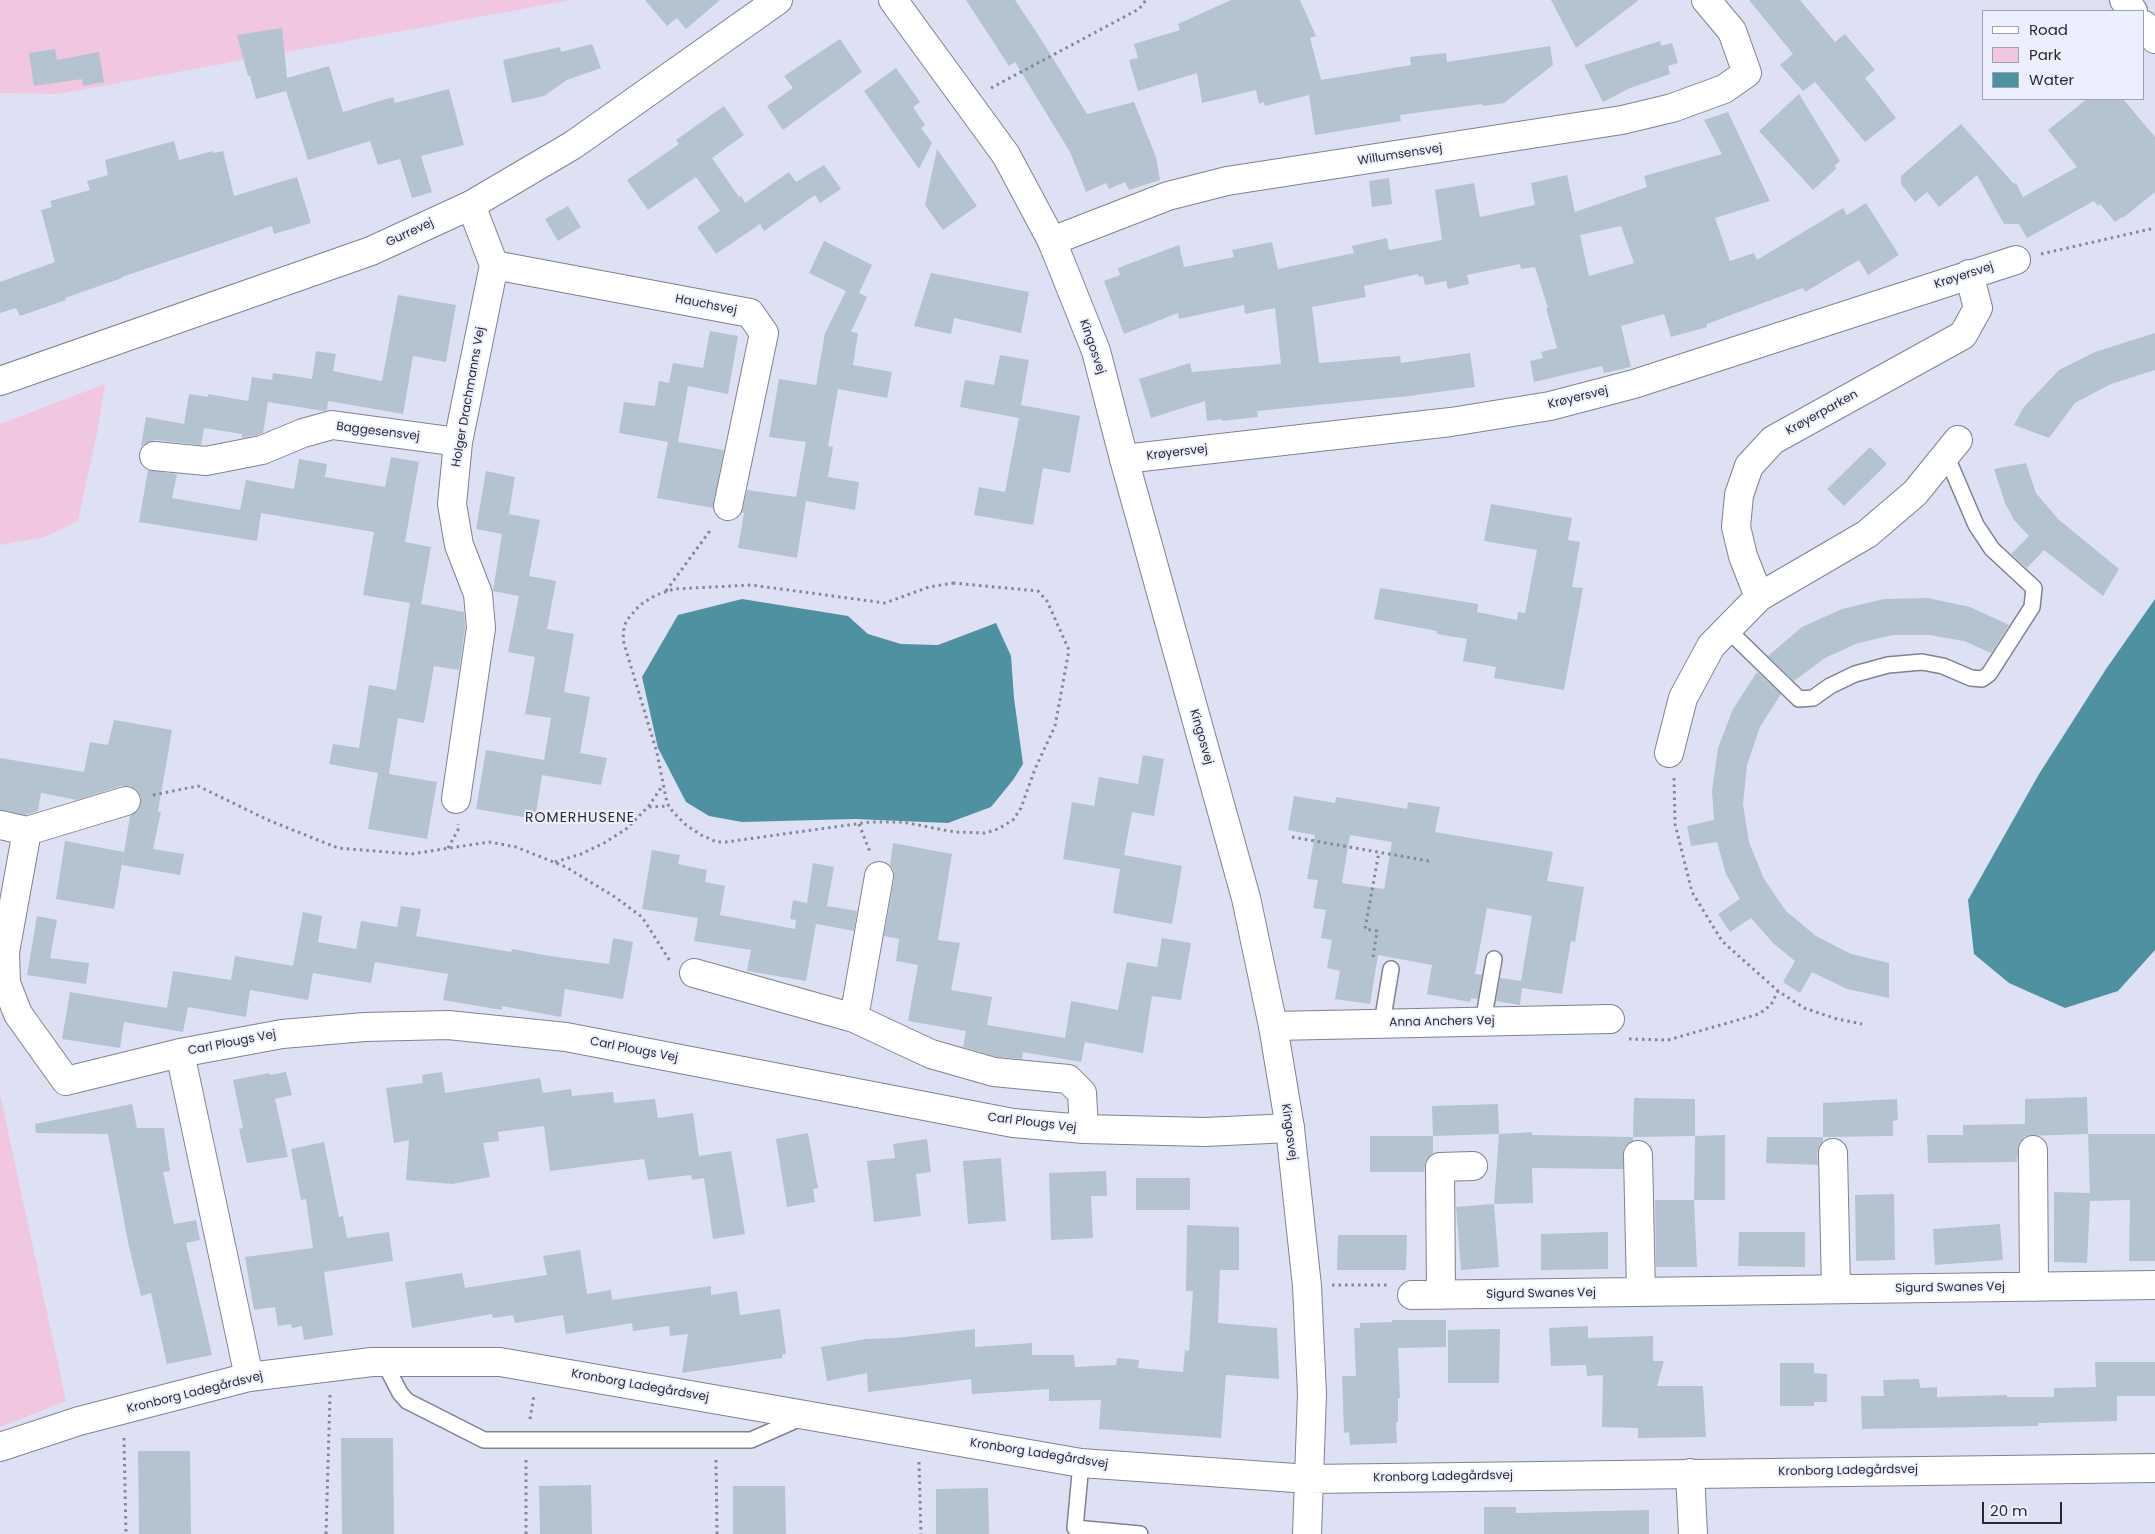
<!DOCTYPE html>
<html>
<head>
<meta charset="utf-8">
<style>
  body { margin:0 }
  #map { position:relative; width:2155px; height:1534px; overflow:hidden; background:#dee1f4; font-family:Poppins,sans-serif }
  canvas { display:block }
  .legend { position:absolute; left:1982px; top:10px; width:162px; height:90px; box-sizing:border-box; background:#eceffe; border:1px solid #9ea0ac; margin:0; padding:6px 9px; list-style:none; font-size:15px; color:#292a31 }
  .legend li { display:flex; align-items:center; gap:10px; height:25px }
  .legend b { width:25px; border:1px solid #9ea0ac }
  .scale { position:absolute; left:1982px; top:1502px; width:80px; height:22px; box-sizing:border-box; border:2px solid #292a31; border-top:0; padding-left:6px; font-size:15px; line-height:18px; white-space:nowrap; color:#292a31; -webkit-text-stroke:4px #eceffe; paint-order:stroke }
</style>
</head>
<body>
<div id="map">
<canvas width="2155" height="1534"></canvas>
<ul class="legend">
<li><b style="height:6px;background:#fff"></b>Road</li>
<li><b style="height:14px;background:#f0c6e1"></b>Park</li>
<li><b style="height:14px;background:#4e92a2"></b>Water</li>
</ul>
<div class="scale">20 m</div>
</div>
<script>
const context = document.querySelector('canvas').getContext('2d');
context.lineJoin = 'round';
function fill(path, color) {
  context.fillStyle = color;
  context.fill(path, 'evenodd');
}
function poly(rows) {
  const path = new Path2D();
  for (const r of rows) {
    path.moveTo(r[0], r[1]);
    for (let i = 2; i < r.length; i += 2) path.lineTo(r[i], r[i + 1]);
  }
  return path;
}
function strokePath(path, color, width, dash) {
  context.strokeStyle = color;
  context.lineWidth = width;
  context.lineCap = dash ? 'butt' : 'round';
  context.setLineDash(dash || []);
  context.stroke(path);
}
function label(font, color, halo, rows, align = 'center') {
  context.font = font + ' Poppins,sans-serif';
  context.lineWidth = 4;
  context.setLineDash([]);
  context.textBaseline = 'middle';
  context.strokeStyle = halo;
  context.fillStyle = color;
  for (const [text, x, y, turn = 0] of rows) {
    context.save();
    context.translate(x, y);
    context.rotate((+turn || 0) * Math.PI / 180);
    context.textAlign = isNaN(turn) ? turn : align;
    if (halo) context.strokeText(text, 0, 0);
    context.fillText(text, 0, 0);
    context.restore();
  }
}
fill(poly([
  [0,0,571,0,58,94,0,93],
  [105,384,98,428,78,521,45,537,0,545,0,424],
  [0,1094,66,1401,0,1427]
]), '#f0c6e1');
fill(poly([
  [742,599,848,616,868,634,901,644,938,645,996,623,1011,656,1014,698,1023,764,1013,780,991,807,948,823,855,819,742,822,709,816,686,802,658,748,642,677,678,615],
  [2155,599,2155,950,2118,991,2065,1008,2009,983,1974,954,1968,900,2039,774,2106,669]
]), '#4e92a2');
fill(poly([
  [645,0,720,0,686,29,677,18,667,26],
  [966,0,1015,0,1039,36,1087,114,1134,102,1156,157,1160,180,1129,190,1125,182,1109,189,1106,183,1086,192,1070,152,1015,62,1009,66],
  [1231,0,1300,0,1316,36,1310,38,1321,80,1411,65,1410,57,1446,53,1447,62,1550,46,1553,65,1504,103,1483,106,1482,104,1400,115,1401,121,1315,135,1309,95,1265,106,1264,102,1259,104,1256,90,1202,103,1197,73,1138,91,1129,60,1138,58,1134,44,1180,30,1178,24],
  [1551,0,1639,0,1576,48],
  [1749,0,1800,0,1835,42,1845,34,1875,70,1865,78,1896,118,1865,142,1815,82,1803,91,1780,65,1793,54],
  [282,28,287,78,329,66,343,112,393,97,395,103,449,89,464,145,421,156,432,192,412,198,400,159,378,165,370,141,308,160,286,91,256,99,250,76,248,76,237,35],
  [840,39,862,72,783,130,767,106,793,88,784,76],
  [1660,41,1661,46,1672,43,1678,63,1668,66,1670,74,1630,88,1603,102,1584,65],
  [592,44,601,68,567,80,544,96,512,103,503,60,560,47,561,52],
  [55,49,57,60,99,52,104,82,83,86,82,79,34,86,29,53],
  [896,68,920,102,913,107,925,125,921,128,932,143,919,169,864,91],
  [1799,94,1840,161,1834,166,1837,168,1813,190,1759,131],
  [2087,99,2123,99,2155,137,2155,192,2123,218,2122,217,2115,222,2100,204,2098,206,2094,201,2027,238,2019,224,2004,224,1977,175,1939,207,1927,192,1915,202,1901,184,1901,176,1961,124,2014,184,2016,183,2023,197,2077,167,2048,130],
  [724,106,744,135,712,158,739,197,741,196,745,203,789,172,796,182,824,165,841,189,820,203,815,195,764,231,760,224,716,254,697,227,720,211,696,177,648,210,627,180,679,144,676,140],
  [1728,112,1770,201,1715,218,1730,261,1754,253,1757,260,1843,208,1847,215,1866,203,1899,255,1868,275,1859,260,1805,292,1803,288,1707,324,1707,327,1671,337,1664,314,1621,326,1631,367,1604,373,1602,366,1534,382,1530,361,1543,358,1541,352,1557,348,1546,308,1548,308,1535,267,1521,269,1520,264,1467,275,1469,284,1448,289,1446,281,1425,285,1423,276,1419,277,1418,274,1364,286,1366,297,1312,307,1319,363,1400,356,1401,363,1470,353,1475,387,1409,396,1257,411,1258,417,1222,421,1222,419,1207,421,1205,401,1151,418,1139,379,1190,363,1192,372,1281,364,1275,308,1245,314,1244,305,1179,319,1178,313,1124,334,1104,281,1120,275,1118,268,1179,245,1184,267,1234,257,1232,250,1272,242,1278,269,1354,253,1352,246,1387,238,1389,250,1442,240,1435,190,1474,183,1480,217,1535,205,1531,183,1567,175,1575,212,1647,187,1644,176,1722,154,1704,120],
  [1621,226,1634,263,1589,276,1580,235],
  [174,141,179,160,213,151,213,153,223,151,234,196,297,177,311,223,274,234,272,226,122,277,122,278,65,298,66,300,20,316,16,308,0,313,0,282,55,262,41,210,52,207,50,201,90,190,87,181,108,175,105,160],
  [937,149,977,206,943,230,925,205],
  [1389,178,1392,204,1372,207,1369,181],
  [568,206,581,227,558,241,545,219],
  [824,241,872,265,859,293,867,297,851,332,858,333,853,365,892,372,887,398,838,389,828,446,833,447,828,477,859,482,855,510,806,501,797,558,738,548,744,513,742,513,747,490,796,497,806,442,769,437,779,379,816,385,825,333,846,291,809,273],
  [931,273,1029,292,1021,333,954,318,951,334,914,326],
  [398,295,456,305,446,362,413,356,403,414,328,401,327,410,324,411,268,402,263,433,257,435,242,438,242,434,204,428,201,445,156,440,148,442,141,446,146,417,184,424,189,394,208,397,208,394,248,401,252,377,272,380,273,373,312,379,316,351,336,354,333,371,382,381],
  [710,331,738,336,728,394,688,386,678,442,724,450,713,508,657,498,668,442,619,433,624,402,655,406,659,381,669,383,673,363,703,368],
  [2155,333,2155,370,2111,384,2075,403,2049,438,2014,425,2023,408,2059,370,2095,352],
  [1000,355,1029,360,1021,405,1080,416,1070,473,1043,468,1033,525,974,515,979,487,1005,492,1019,418,960,407,965,380,994,385],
  [1870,447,1887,464,1844,506,1827,489],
  [391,457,419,462,405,542,431,547,421,604,464,612,465,628,459,670,434,666,424,723,398,718,389,774,437,782,427,839,368,829,378,773,329,764,333,744,359,748,369,685,396,690,410,603,363,595,374,532,261,513,257,541,139,522,148,470,177,474,172,498,240,510,246,480,294,489,299,459,327,464,325,477,385,487],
  [2026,463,2036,493,2058,519,2119,569,2103,596,2044,550,2027,568,2011,554,2029,536,2014,520,2005,503,1994,469],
  [486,471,515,477,509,514,540,520,529,576,556,581,547,629,574,634,564,692,590,697,580,753,607,758,601,785,542,775,535,819,476,809,486,750,544,760,551,718,525,714,535,657,508,652,519,596,493,591,502,534,476,529],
  [1491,504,1572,518,1568,540,1580,542,1572,587,1583,588,1564,690,1494,678,1496,667,1463,661,1467,639,1437,634,1437,631,1374,619,1380,588,1478,604,1477,612,1517,620,1518,612,1525,613,1537,550,1484,541],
  [1928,598,1970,607,2009,625,1991,653,1964,641,1929,635,1893,635,1858,643,1825,658,1794,681,1768,656,1802,627,1842,609,1884,599],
  [1757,672,1781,694,1760,727,1747,765,1743,804,1749,842,1764,879,1786,911,1816,936,1851,954,1889,963,1889,998,1847,989,1812,972,1800,993,1783,982,1795,961,1774,944,1751,918,1730,932,1718,914,1740,899,1726,874,1717,842,1691,846,1687,826,1714,820,1712,791,1718,748,1733,709],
  [114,720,172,730,158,811,161,812,153,849,184,854,180,875,122,865,130,816,138,811,141,804,141,797,137,790,130,786,121,786,77,800,41,793,38,811,26,815,0,810,0,758,84,772,90,742,108,745],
  [1143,755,1164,759,1154,816,1132,812,1124,855,1182,866,1172,924,1113,913,1120,869,1063,859,1072,802,1094,806,1099,777,1138,784],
  [1294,796,1335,803,1336,797,1407,809,1408,802,1440,807,1435,832,1553,852,1547,881,1584,887,1575,942,1571,941,1562,994,1522,988,1520,1005,1496,1001,1500,978,1521,981,1532,916,1487,908,1475,974,1482,975,1478,999,1471,998,1470,1002,1427,994,1432,965,1378,955,1370,1004,1335,999,1340,971,1327,968,1332,940,1321,938,1326,910,1313,908,1318,880,1307,879,1315,835,1288,830],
  [1350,835,1392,842,1384,889,1342,883],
  [65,841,124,852,114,909,56,899],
  [893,843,952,854,938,940,960,943,951,990,992,997,987,1025,1065,1038,1071,1001,1118,1010,1127,962,1157,967,1162,938,1191,943,1181,1000,1152,996,1143,1053,1085,1042,1081,1062,1023,1052,1022,1059,997,1057,963,1047,966,1031,908,1021,918,965,896,961,899,939,884,936,894,879,894,871,890,865],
  [652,850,680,855,678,864,707,870,705,882,725,886,720,915,795,929,796,920,790,919,793,900,807,903,813,863,834,867,827,906,857,911,854,931,807,922,816,924,806,981,747,971,751,950,694,941,698,918,642,909],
  [401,906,421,909,416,936,511,952,512,949,550,956,609,964,613,938,633,942,623,999,565,989,561,1017,502,1006,502,1010,443,1000,448,974,375,962,371,983,313,973,308,1000,250,990,246,1017,188,1007,183,1032,124,1022,120,1048,62,1039,70,992,167,1008,173,971,231,980,235,956,293,966,303,912,322,916,318,942,356,949,361,921,397,927],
  [37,916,57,920,50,958,89,963,86,984,27,975],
  [286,1072,292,1095,275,1099,288,1157,247,1163,239,1129,243,1128,233,1080,269,1073,270,1075],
  [442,1072,445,1093,540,1078,543,1093,571,1089,572,1096,613,1092,614,1103,655,1099,658,1118,693,1113,699,1156,731,1151,745,1234,713,1239,704,1178,692,1180,691,1175,648,1180,644,1159,550,1171,544,1126,498,1132,499,1141,483,1143,490,1177,452,1184,406,1180,409,1140,394,1143,386,1088,423,1083,422,1075],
  [2087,1097,2088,1134,2025,1136,2019,1143,2017,1162,1928,1163,1927,1135,1963,1135,1963,1125,2025,1124,2025,1099],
  [1634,1098,1695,1099,1695,1136,1633,1137],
  [1897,1099,1898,1120,1893,1121,1893,1136,1823,1137,1823,1103],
  [132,1104,137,1128,164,1128,170,1171,163,1172,174,1224,196,1220,200,1240,186,1243,212,1355,167,1364,151,1293,141,1296,128,1242,108,1134,36,1133,35,1124],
  [1498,1104,1499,1134,1433,1136,1432,1106],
  [1532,1132,1532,1135,1633,1137,1633,1141,1624,1148,1623,1169,1532,1168,1533,1203,1494,1204,1499,1134],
  [808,1133,818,1188,813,1189,815,1202,787,1207,776,1139],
  [2088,1134,2155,1134,2155,1261,2129,1261,2130,1200,2090,1201,2087,1263,2054,1262,2054,1192,2090,1193],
  [1725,1135,1725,1200,1694,1200,1695,1136],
  [1370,1136,1433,1136,1433,1153,1426,1160,1424,1172,1370,1172],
  [1767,1137,1823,1137,1823,1142,1817,1153,1818,1165,1766,1163],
  [927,1139,931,1172,916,1174,921,1216,874,1222,867,1161,895,1158,893,1144],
  [324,1142,339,1217,343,1216,347,1238,389,1232,393,1261,324,1272,333,1335,304,1340,302,1326,292,1328,291,1324,278,1326,275,1307,254,1310,245,1257,313,1248,306,1199,301,1200,291,1149],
  [1001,1158,1006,1221,968,1224,963,1161],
  [1106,1171,1107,1196,1091,1196,1093,1238,1051,1240,1049,1173],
  [1136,1178,1190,1178,1190,1210,1136,1210],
  [1894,1194,1895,1260,1856,1261,1855,1195],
  [1655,1200,1694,1200,1697,1267,1656,1267],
  [1494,1204,1499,1267,1461,1270,1456,1207],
  [2000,1224,2003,1260,1935,1265,1933,1229],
  [1187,1225,1239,1227,1239,1270,1220,1270,1218,1323,1277,1328,1279,1379,1226,1375,1221,1438,1099,1429,1101,1400,1049,1401,1049,1389,972,1394,971,1379,868,1392,867,1373,827,1381,821,1347,866,1339,895,1338,975,1329,975,1347,1032,1343,1032,1355,1074,1355,1075,1367,1116,1365,1117,1358,1139,1360,1138,1368,1183,1372,1185,1350,1189,1351,1193,1291,1186,1291],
  [1608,1232,1608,1269,1541,1270,1541,1234],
  [1739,1232,1805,1232,1805,1267,1738,1266],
  [1338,1235,1407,1235,1406,1270,1337,1270],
  [580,1250,587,1294,611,1290,612,1300,711,1286,711,1295,737,1291,740,1315,780,1309,786,1354,783,1354,782,1358,682,1373,688,1334,670,1336,669,1326,633,1331,632,1323,566,1334,563,1315,515,1323,513,1315,493,1318,492,1314,412,1328,405,1282,462,1273,465,1288,547,1275,543,1256],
  [1392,1320,1446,1320,1446,1347,1398,1348,1400,1398,1398,1398,1398,1422,1396,1422,1397,1443,1350,1445,1349,1432,1344,1433,1342,1376,1356,1376,1354,1328,1360,1328,1360,1323,1392,1322],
  [1588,1326,1588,1338,1653,1336,1653,1361,1664,1361,1657,1386,1703,1386,1706,1437,1638,1438,1638,1428,1602,1427,1603,1375,1587,1376,1586,1365,1551,1366,1549,1328],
  [1500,1329,1499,1383,1448,1383,1448,1330],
  [2095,1362,2155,1362,2155,1396,2117,1396,2117,1421,2038,1423,2038,1426,1862,1429,1861,1396,1884,1396,1883,1380,1919,1379,1920,1388,1937,1387,1937,1397,2007,1395,2007,1397,2054,1397,2054,1388,2096,1387],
  [1780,1363,1814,1363,1814,1373,1827,1374,1827,1402,1814,1402,1814,1406,1780,1406],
  [341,1438,393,1438,394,1534,342,1534],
  [138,1451,190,1451,191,1534,139,1534],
  [591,1485,592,1534,540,1534,539,1486],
  [733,1486,785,1486,786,1534,733,1534],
  [988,1488,989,1534,936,1534,936,1489],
  [1484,1507,1516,1507,1516,1513,1649,1510,1649,1534,1484,1534]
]), '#b4c3d0');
const lane = poly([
  [1727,629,1799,699,1813,698,1830,686,1855,674,1888,665,1922,662,1943,666,1971,678,1982,679,1989,674,2032,607,2034,588,1992,549,1976,525,1946,455],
  [1483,1022,1494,959],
  [1382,1023,1391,969],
  [384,1362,400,1393,407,1401,484,1440,751,1440,801,1418],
  [1081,1463,1075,1528,1140,1534]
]);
const street = poly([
  [2124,0,2133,11],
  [2144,25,2155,39],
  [1052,241,1168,196,1227,181,1622,120,1672,108,1724,89,1747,73,1732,31,1706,0],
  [494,265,750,313,764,333,728,506],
  [154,456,206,461,262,450,303,433,332,425,458,442],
  [1124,459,1451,422,1550,406,1634,384,2016,260],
  [1759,597,1743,556,1736,527,1739,495,1749,466,1773,440,1963,335,1978,308,1969,274],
  [1669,753,1683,698,1711,646,1759,597,1867,534,1915,493,1958,440],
  [456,799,481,628,478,594,459,545,452,504,458,442,494,265,471,205],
  [0,825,27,831,126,801],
  [27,831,5,952,6,983,18,1014,66,1081,180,1053,282,1034,365,1027,448,1025,566,1037,1013,1123,1084,1129,1205,1132,1290,1128],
  [694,973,854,1018,931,1054,994,1072,1068,1079,1082,1093,1084,1129],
  [854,1018,879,876],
  [1273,1026,1610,1019],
  [180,1053,249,1377],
  [2033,1150,2034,1287],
  [1833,1153,1836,1289],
  [1638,1155,1641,1292],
  [1412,1295,2155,1285],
  [1441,1295,1440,1167,1473,1166],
  [1690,1473,1693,1534]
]);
const secondary = poly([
  [893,0,1006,155,1052,241,1096,351,1124,459,1246,898,1273,1026,1290,1128,1307,1286,1312,1394,1307,1534],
  [0,381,371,251,471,205,573,145,778,0],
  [0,1447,79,1421,249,1377,372,1362,500,1362,1081,1463,1309,1479,2155,1468]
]);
strokePath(lane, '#7f8292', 18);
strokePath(street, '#7f8292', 30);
strokePath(secondary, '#7f8292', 30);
strokePath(poly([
  [991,88,1139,9,1146,0],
  [2041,254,2155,228],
  [953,583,1038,591,1047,601,1069,650,1055,726,1035,769,1021,808,1013,820,998,829,985,833,955,832,902,822,870,822,726,842,717,842,701,835,686,825,673,812,667,803,657,753,623,640,624,627,627,620,640,605,656,595,674,589,751,585,885,603,929,587,953,583],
  [666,591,712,528],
  [1674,778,1675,824,1692,892,1722,941,1778,991,1804,1008,1837,1019,1862,1024],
  [153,795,198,786,268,820,338,848,411,854,489,842,516,847,566,867,615,897,642,917,670,961],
  [649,807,669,806],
  [859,824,870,852],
  [1292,837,1429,861],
  [448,848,458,830,458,824],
  [555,862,581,854,604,843,626,829,648,807,663,785],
  [1373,957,1377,931,1365,929,1379,852],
  [1629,1039,1668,1040,1759,1014,1771,1005,1778,991],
  [1332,1285,1389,1285],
  [530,1419,534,1395],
  [124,1438,126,1534],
  [716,1460,717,1534],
  [919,1462,921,1534],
  [326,1534,330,1395],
  [526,1534,526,1460]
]), '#858795', 3, [2.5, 4]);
strokePath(lane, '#fff', 15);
strokePath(street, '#fff', 28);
strokePath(secondary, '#fff', 28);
label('12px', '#292a31', '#eceffe', [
  ["Willumsensvej",1400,155,-9],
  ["Gurrevej",410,233,-25],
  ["Krøyersvej",1964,276,-18],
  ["Hauchsvej",706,305,11],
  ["Kingosvej",1092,347,71],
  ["Holger Drachmanns Vej",469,397,-80],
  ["Krøyersvej",1578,398,-14],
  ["Krøyerparken",1822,413,-29],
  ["Baggesensvej",378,432,7],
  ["Krøyersvej",1177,453,-7],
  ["Kingosvej",1201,737,74],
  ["Anna Anchers Vej",1442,1022,-1],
  ["Carl Plougs Vej",232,1043,-11],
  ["Carl Plougs Vej",634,1050,11],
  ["Carl Plougs Vej",1032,1123,7],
  ["Kingosvej",1289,1132,82],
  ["Sigurd Swanes Vej",1950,1288,-1],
  ["Sigurd Swanes Vej",1541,1294,-1],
  ["Kronborg Ladegårdsvej",640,1386,10],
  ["Kronborg Ladegårdsvej",195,1393,-14],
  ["Kronborg Ladegårdsvej",1039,1454,9],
  ["Kronborg Ladegårdsvej",1848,1471,-1],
  ["Kronborg Ladegårdsvej",1443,1477,-1]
]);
context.letterSpacing = '1px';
label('14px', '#292a31', '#eceffe', [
  ["ROMERHUSENE",580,818]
]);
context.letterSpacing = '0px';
</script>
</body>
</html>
